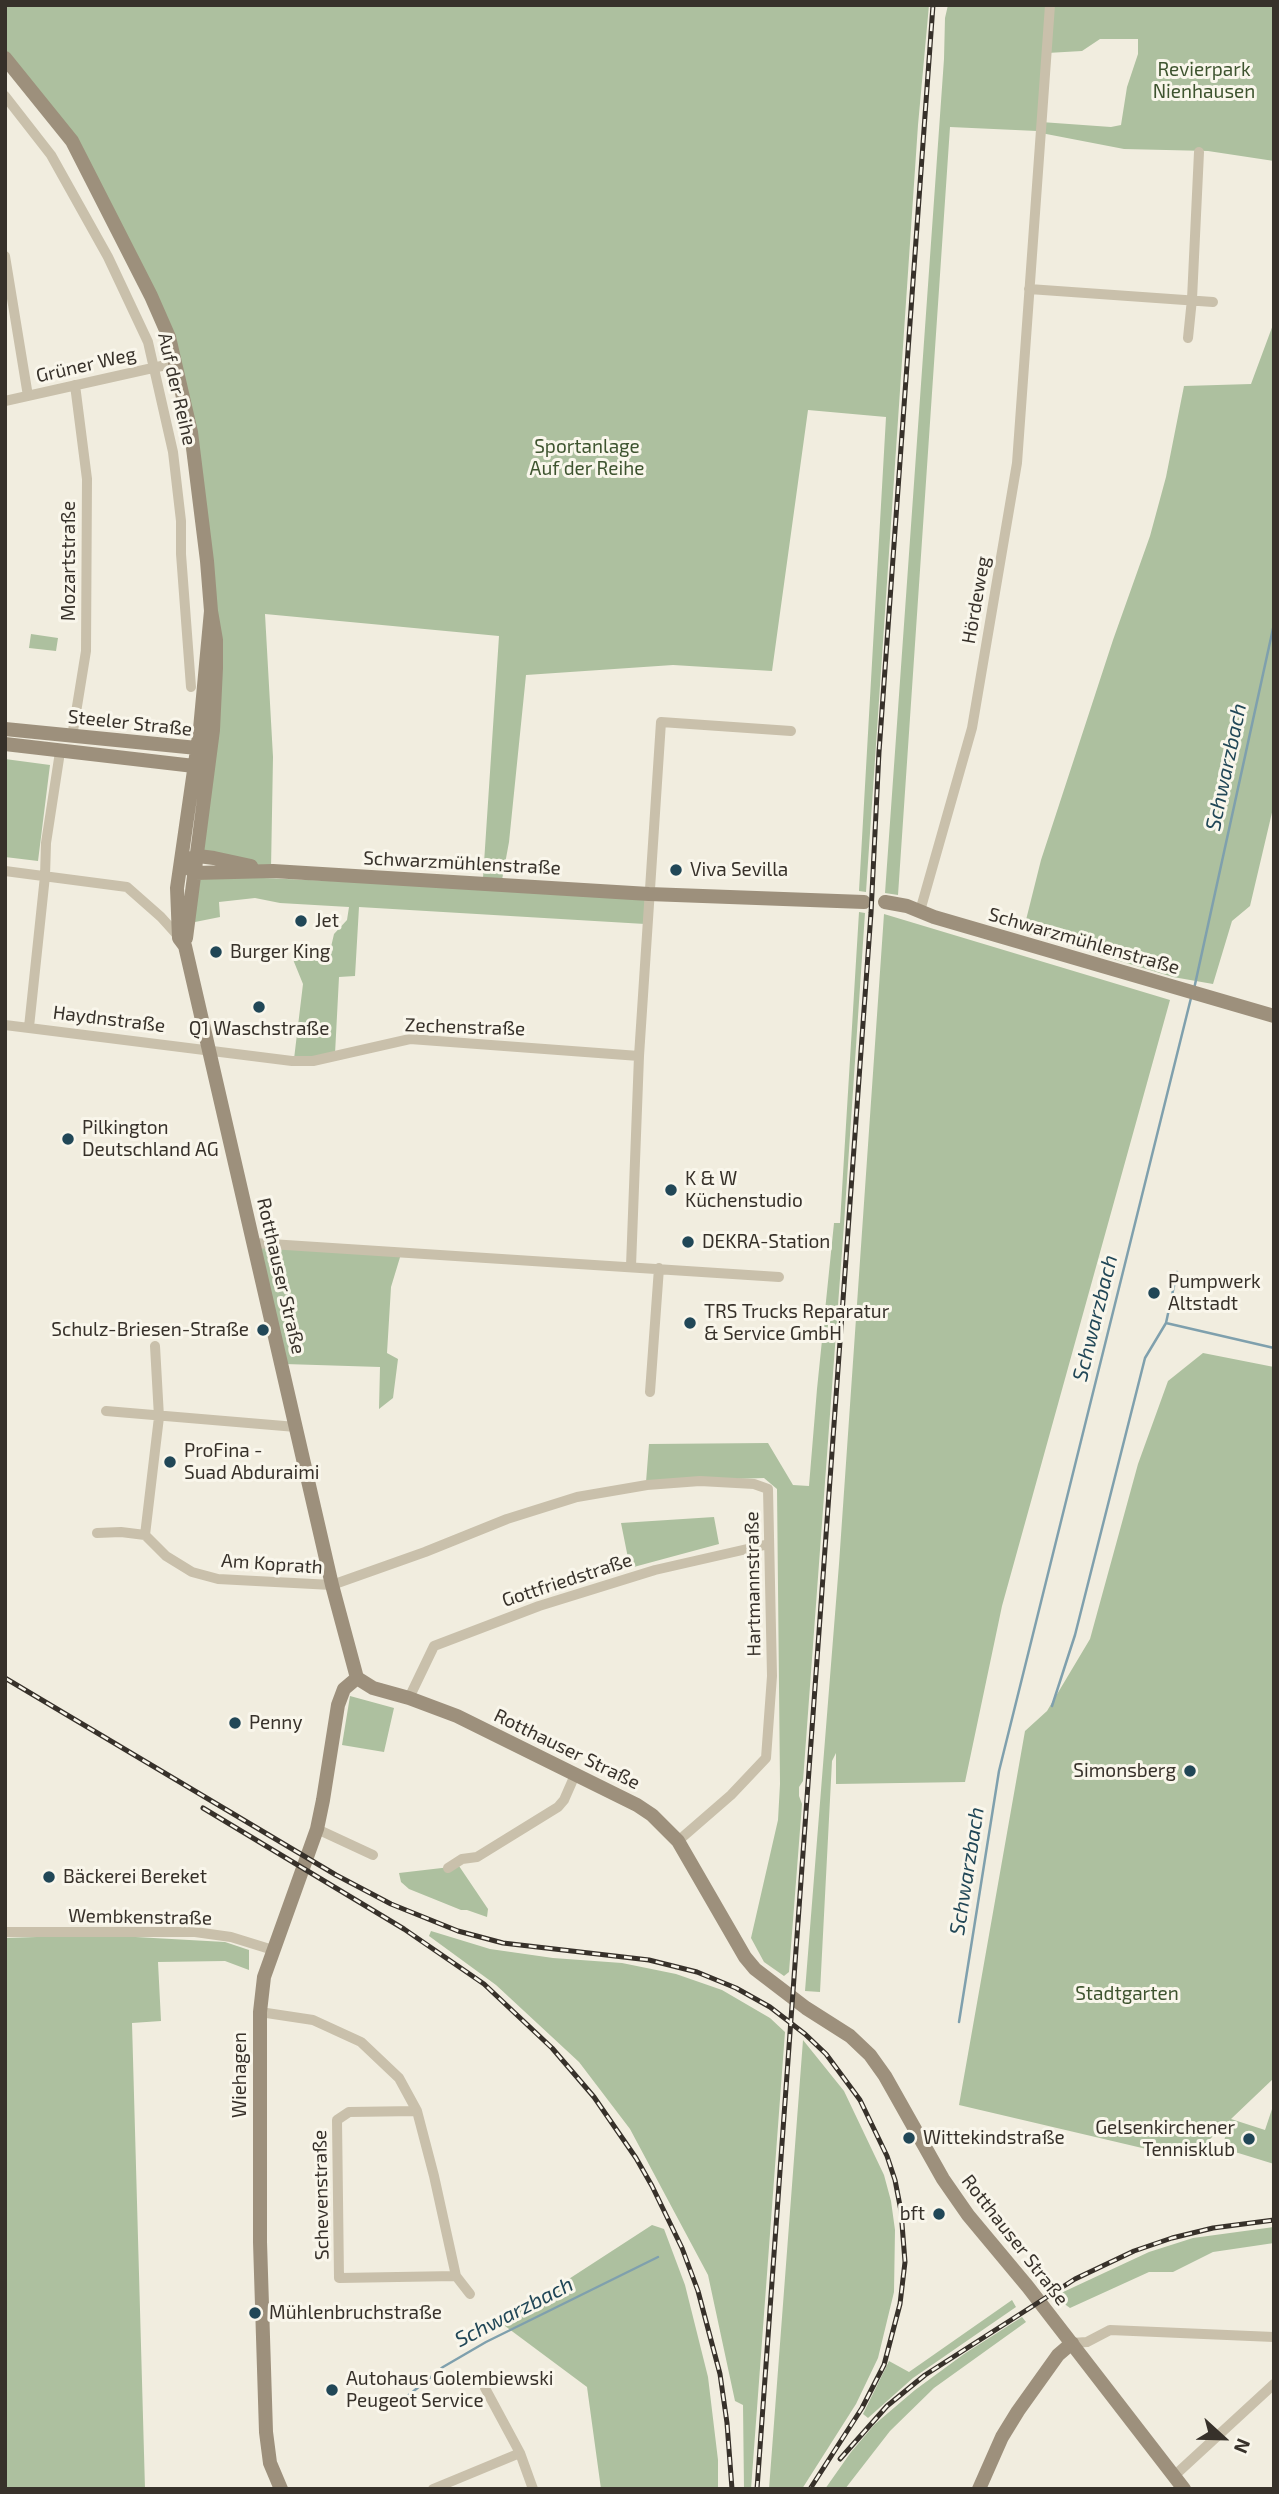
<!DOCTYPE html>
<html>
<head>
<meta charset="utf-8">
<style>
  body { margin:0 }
  #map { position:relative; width:1279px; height:2494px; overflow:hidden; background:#f1eddf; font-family:"Exo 2",sans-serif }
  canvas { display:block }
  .frame { position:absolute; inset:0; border:7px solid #37312a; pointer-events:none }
  .north { position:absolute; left:1188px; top:2403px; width:70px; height:70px; -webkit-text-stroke:5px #f9f6eb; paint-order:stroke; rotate:112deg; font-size:19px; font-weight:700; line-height:28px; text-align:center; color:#37312a }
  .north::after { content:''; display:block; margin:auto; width:24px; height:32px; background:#37312a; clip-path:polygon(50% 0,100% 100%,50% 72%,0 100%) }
</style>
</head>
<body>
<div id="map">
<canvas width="1279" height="2494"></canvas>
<div class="frame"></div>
<div class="north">N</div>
</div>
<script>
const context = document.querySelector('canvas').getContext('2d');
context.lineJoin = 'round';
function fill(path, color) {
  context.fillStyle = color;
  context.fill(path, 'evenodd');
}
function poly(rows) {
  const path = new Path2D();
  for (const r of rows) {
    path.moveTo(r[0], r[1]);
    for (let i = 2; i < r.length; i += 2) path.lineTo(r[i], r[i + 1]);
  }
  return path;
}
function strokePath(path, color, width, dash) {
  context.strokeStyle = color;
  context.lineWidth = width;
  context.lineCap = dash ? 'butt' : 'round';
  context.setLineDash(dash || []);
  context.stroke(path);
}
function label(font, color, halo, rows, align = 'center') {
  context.font = font + ' "Exo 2",sans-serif';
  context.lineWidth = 6;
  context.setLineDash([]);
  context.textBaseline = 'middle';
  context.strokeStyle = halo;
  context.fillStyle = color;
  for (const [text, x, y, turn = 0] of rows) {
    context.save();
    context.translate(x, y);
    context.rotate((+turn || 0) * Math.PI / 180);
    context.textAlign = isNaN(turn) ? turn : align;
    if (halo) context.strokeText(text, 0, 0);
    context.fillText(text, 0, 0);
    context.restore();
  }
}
fill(poly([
  [5,5,929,5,918,125,866,892,859,891,886,417,808,410,772,671,673,665,526,675,509,842,502,880,483,878,499,636,265,614,273,757,271,869,199,855,217,668,171,337,93,178,5,56],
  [948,5,1048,5,1037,131,950,127,898,895,885,893,944,59,945,18],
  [1051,5,1274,5,1274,161,1208,151,1124,149,1041,133,1041,122,1111,127,1121,125,1127,87,1138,54,1138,39,1100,39,1082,51,1047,53],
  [1274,322,1274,804,1250,906,1232,921,1213,984,1173,977,1023,932,1041,860,1113,640,1150,536,1166,477,1184,386,1251,384],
  [31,634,58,638,56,651,29,648],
  [5,759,50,765,38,861,5,857],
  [196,875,647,895,645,924,359,907,355,976,339,977,335,1054,294,1059,303,984,292,957,317,957,319,948,331,947,334,934,347,920,349,907,280,903,255,898,219,902,220,917,190,923],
  [859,912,865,913,844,1224,803,1781,799,1787,799,1796,802,1804,789,1972,784,1976,764,1962,751,1938,778,1820,780,1784,777,1489,764,1478,646,1482,649,1444,768,1443,793,1485,809,1486,817,1389,834,1223,840,1223],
  [884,914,1170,1000,1002,1606,965,1782,836,1784,836,1753,832,1761,820,1992,805,1991,839,1564],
  [258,1246,401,1254,391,1287,387,1353,398,1359,393,1398,379,1409,380,1367,285,1364],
  [1203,1353,1274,1367,1274,2078,1231,2119,1265,2130,1274,2103,1274,2164,1222,2148,1230,2120,1189,2159,959,2105,1025,1731,1047,1711,1090,1639,1138,1464,1168,1381],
  [714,1517,719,1544,630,1568,621,1523],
  [350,1696,394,1708,384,1752,342,1745],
  [459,1866,488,1909,487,1917,467,1910,461,1910,409,1889,401,1882,399,1873],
  [431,1931,490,1949,553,1958,622,1963,676,1974,722,1990,770,2018,785,2032,751,2489,744,2489,743,2405,735,2401,708,2275,630,2129,579,2062,496,1985,429,1936],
  [100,1935,225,1942,249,1950,249,1970,225,1961,158,1962,161,2021,132,2023,145,2489,5,2489,5,1938],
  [803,2040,844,2091,884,2175,891,2201,895,2230,894,2292,878,2358,856,2404,802,2489,769,2489],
  [652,2225,664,2229,685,2285,708,2377,718,2460,718,2489,601,2489,587,2387,501,2323],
  [1274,2227,1274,2243,1213,2252,1173,2272,1149,2272,1070,2308,1059,2300,1061,2293,1149,2252,1193,2238],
  [1012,2300,1016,2307,913,2378,868,2418,863,2414,889,2361,909,2372],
  [1022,2317,1026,2322,934,2388,890,2431,845,2489,825,2489,851,2452,875,2424,915,2390,964,2354]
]), '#adc09f');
strokePath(poly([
  [1194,989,1274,624],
  [1166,1323,1274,1348],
  [1052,1706,1075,1635,1145,1358,1166,1323,1177,1272],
  [959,2022,999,1771,1191,998],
  [393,2408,443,2367,486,2342,658,2257]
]), '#7fa0ad', 2.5);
strokePath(poly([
  [5,96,51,155,108,257,148,342,173,452,181,521,181,554,191,687],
  [5,256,28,396],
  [1029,289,1213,302],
  [1188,338,1192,299,1199,152],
  [5,401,175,363],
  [72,737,86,651,87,479,75,385],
  [5,871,127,887,161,917,179,937],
  [920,911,972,728,1017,463,1050,5],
  [5,1025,292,1061,313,1061,410,1039,639,1056],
  [29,1027,45,876,46,843,60,752],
  [255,1243,779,1277],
  [631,1266,639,1056,661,722,791,731],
  [650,1392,659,1268],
  [106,1411,296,1427],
  [97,1533,121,1532,145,1535,166,1556,192,1572,218,1579,332,1585,425,1552,507,1519,577,1497,647,1485,700,1481,754,1484,768,1489,772,1676,766,1758,731,1795,678,1841],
  [145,1535,159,1417,155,1346],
  [409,1698,434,1646,539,1606,655,1570,769,1544],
  [317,1829,373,1855],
  [448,1868,462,1859,477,1857,558,1807,564,1800,575,1775],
  [5,1932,195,1932,231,1937,273,1950],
  [260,2012,313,2020,361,2042,399,2078,417,2111,434,2176,456,2276,470,2294],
  [417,2111,349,2112,337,2120,339,2278,456,2276],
  [1072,2343,1087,2342,1110,2330,1274,2337],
  [485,2388,520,2453,533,2489],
  [1174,2476,1274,2384],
  [433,2489,520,2453]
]), '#c9c0ab', 10);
strokePath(poly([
  [5,58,72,141,151,296,169,337,191,432,207,561,211,611,216,640,216,668,213,730,186,938],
  [211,611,200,729,177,888,179,938,185,946,332,1585,357,1678,373,1688,409,1698,457,1716,637,1805,652,1815,678,1841,745,1957,755,1969,806,2008,850,2036,870,2055,885,2076,943,2179,968,2215,1028,2287,1184,2489],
  [5,729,197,748,203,753],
  [5,744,194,766,202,762],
  [192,858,198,856,214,858,251,866],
  [189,868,195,873,273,871,649,894,864,902],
  [885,902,907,906,934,917,1274,1016],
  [281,2489,270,2463,266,2432,260,2242,260,2012,264,1977,317,1829,323,1800,338,1705,344,1689,357,1678],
  [979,2489,1002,2437,1018,2411,1058,2355,1072,2343]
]), '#9d907c', 14);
const rail = poly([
  [5,1678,336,1875,391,1904,458,1931,503,1943,649,1960,697,1972,736,1988,770,2007,805,2034,826,2054,860,2100,887,2156,895,2180,901,2211,905,2262,900,2304,884,2365,862,2408,810,2489],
  [203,1808,404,1929,484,1984,552,2048,594,2097,636,2158,652,2186,682,2248,698,2291,720,2374,727,2423,732,2489],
  [840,2459,887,2406,925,2375,1075,2279,1134,2251,1172,2238,1213,2228,1274,2220],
  [757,2489,871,913,879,752,933,5]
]);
strokePath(rail, '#37312a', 5);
strokePath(rail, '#f9f6eb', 2.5, [8]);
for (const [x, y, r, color] of [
  [676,870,7,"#214757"],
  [301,921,7,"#214757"],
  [216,952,7,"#214757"],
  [259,1007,7,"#214757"],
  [68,1139,7,"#214757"],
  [671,1190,7,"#214757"],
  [688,1242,7,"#214757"],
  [1154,1293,7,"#214757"],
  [690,1323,7,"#214757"],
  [263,1330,7,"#214757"],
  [170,1462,7,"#214757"],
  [235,1723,7,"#214757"],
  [1190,1771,7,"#214757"],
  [49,1877,7,"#214757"],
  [909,2138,7,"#214757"],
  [1249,2139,7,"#214757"],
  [939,2214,7,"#214757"],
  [255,2313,7,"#214757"],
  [332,2390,7,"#214757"]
]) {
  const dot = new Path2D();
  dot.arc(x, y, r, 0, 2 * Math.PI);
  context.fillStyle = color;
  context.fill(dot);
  strokePath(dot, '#f9f6eb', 2.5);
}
label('19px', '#3e542f', '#f9f6eb', [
  ["Revierpark",1204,70],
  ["Nienhausen",1204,92],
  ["Sportanlage",587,447],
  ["Auf der Reihe",587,469],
  ["Stadtgarten",1127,1994]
]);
label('19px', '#37312a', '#f9f6eb', [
  ["Grüner Weg",86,365,-13],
  ["Auf der Reihe",177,389,77],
  ["Mozartstraße",69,561,-90],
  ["Hördeweg",976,600,-80],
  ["Steeler Straße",130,723,6],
  ["Schwarzmühlenstraße",462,863,3],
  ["Schwarzmühlenstraße",1084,941,16],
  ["Haydnstraße",109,1019,7],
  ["Zechenstraße",465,1027,2],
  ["Rotthauser Straße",281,1276,77],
  ["Am Koprath",272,1564,4],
  ["Gottfriedstraße",567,1580,-18],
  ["Hartmannstraße",753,1584,-91],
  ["Rotthauser Straße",567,1749,26],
  ["Wembkenstraße",140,1917,1],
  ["Wiehagen",240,2075,-90],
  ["Schevenstraße",321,2195,-91],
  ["Rotthauser Straße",1015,2240,52]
]);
label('19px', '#37312a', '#f9f6eb', [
  ["Viva Sevilla",690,870],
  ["Jet",315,921],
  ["Burger King",230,952],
  ["Q1 Waschstraße",259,1029,"center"],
  ["Pilkington",82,1128],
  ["Deutschland AG",82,1150],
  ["K & W",685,1179],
  ["Küchenstudio",685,1201],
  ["DEKRA-Station",702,1242],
  ["Pumpwerk",1168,1282],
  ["Altstadt",1168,1304],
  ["TRS Trucks Reparatur",704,1312],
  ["& Service GmbH",704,1334],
  ["Schulz-Briesen-Straße",249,1330,"right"],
  ["ProFina -",184,1451],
  ["Suad Abduraimi",184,1473],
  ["Penny",249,1723],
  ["Simonsberg",1176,1771,"right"],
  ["Bäckerei Bereket",63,1877],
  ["Gelsenkirchener",1235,2128,"right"],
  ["Tennisklub",1235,2150,"right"],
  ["Wittekindstraße",923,2138],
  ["bft",925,2214,"right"],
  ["Mühlenbruchstraße",269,2313],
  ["Autohaus Golembiewski",346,2379],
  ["Peugeot Service",346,2401]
], 'left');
label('italic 21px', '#214757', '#f9f6eb', [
  ["Schwarzbach",1226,767,-78],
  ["Schwarzbach",1095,1318,-76],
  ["Schwarzbach",967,1871,-81],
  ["Schwarzbach",514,2312,-27]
]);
</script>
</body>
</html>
